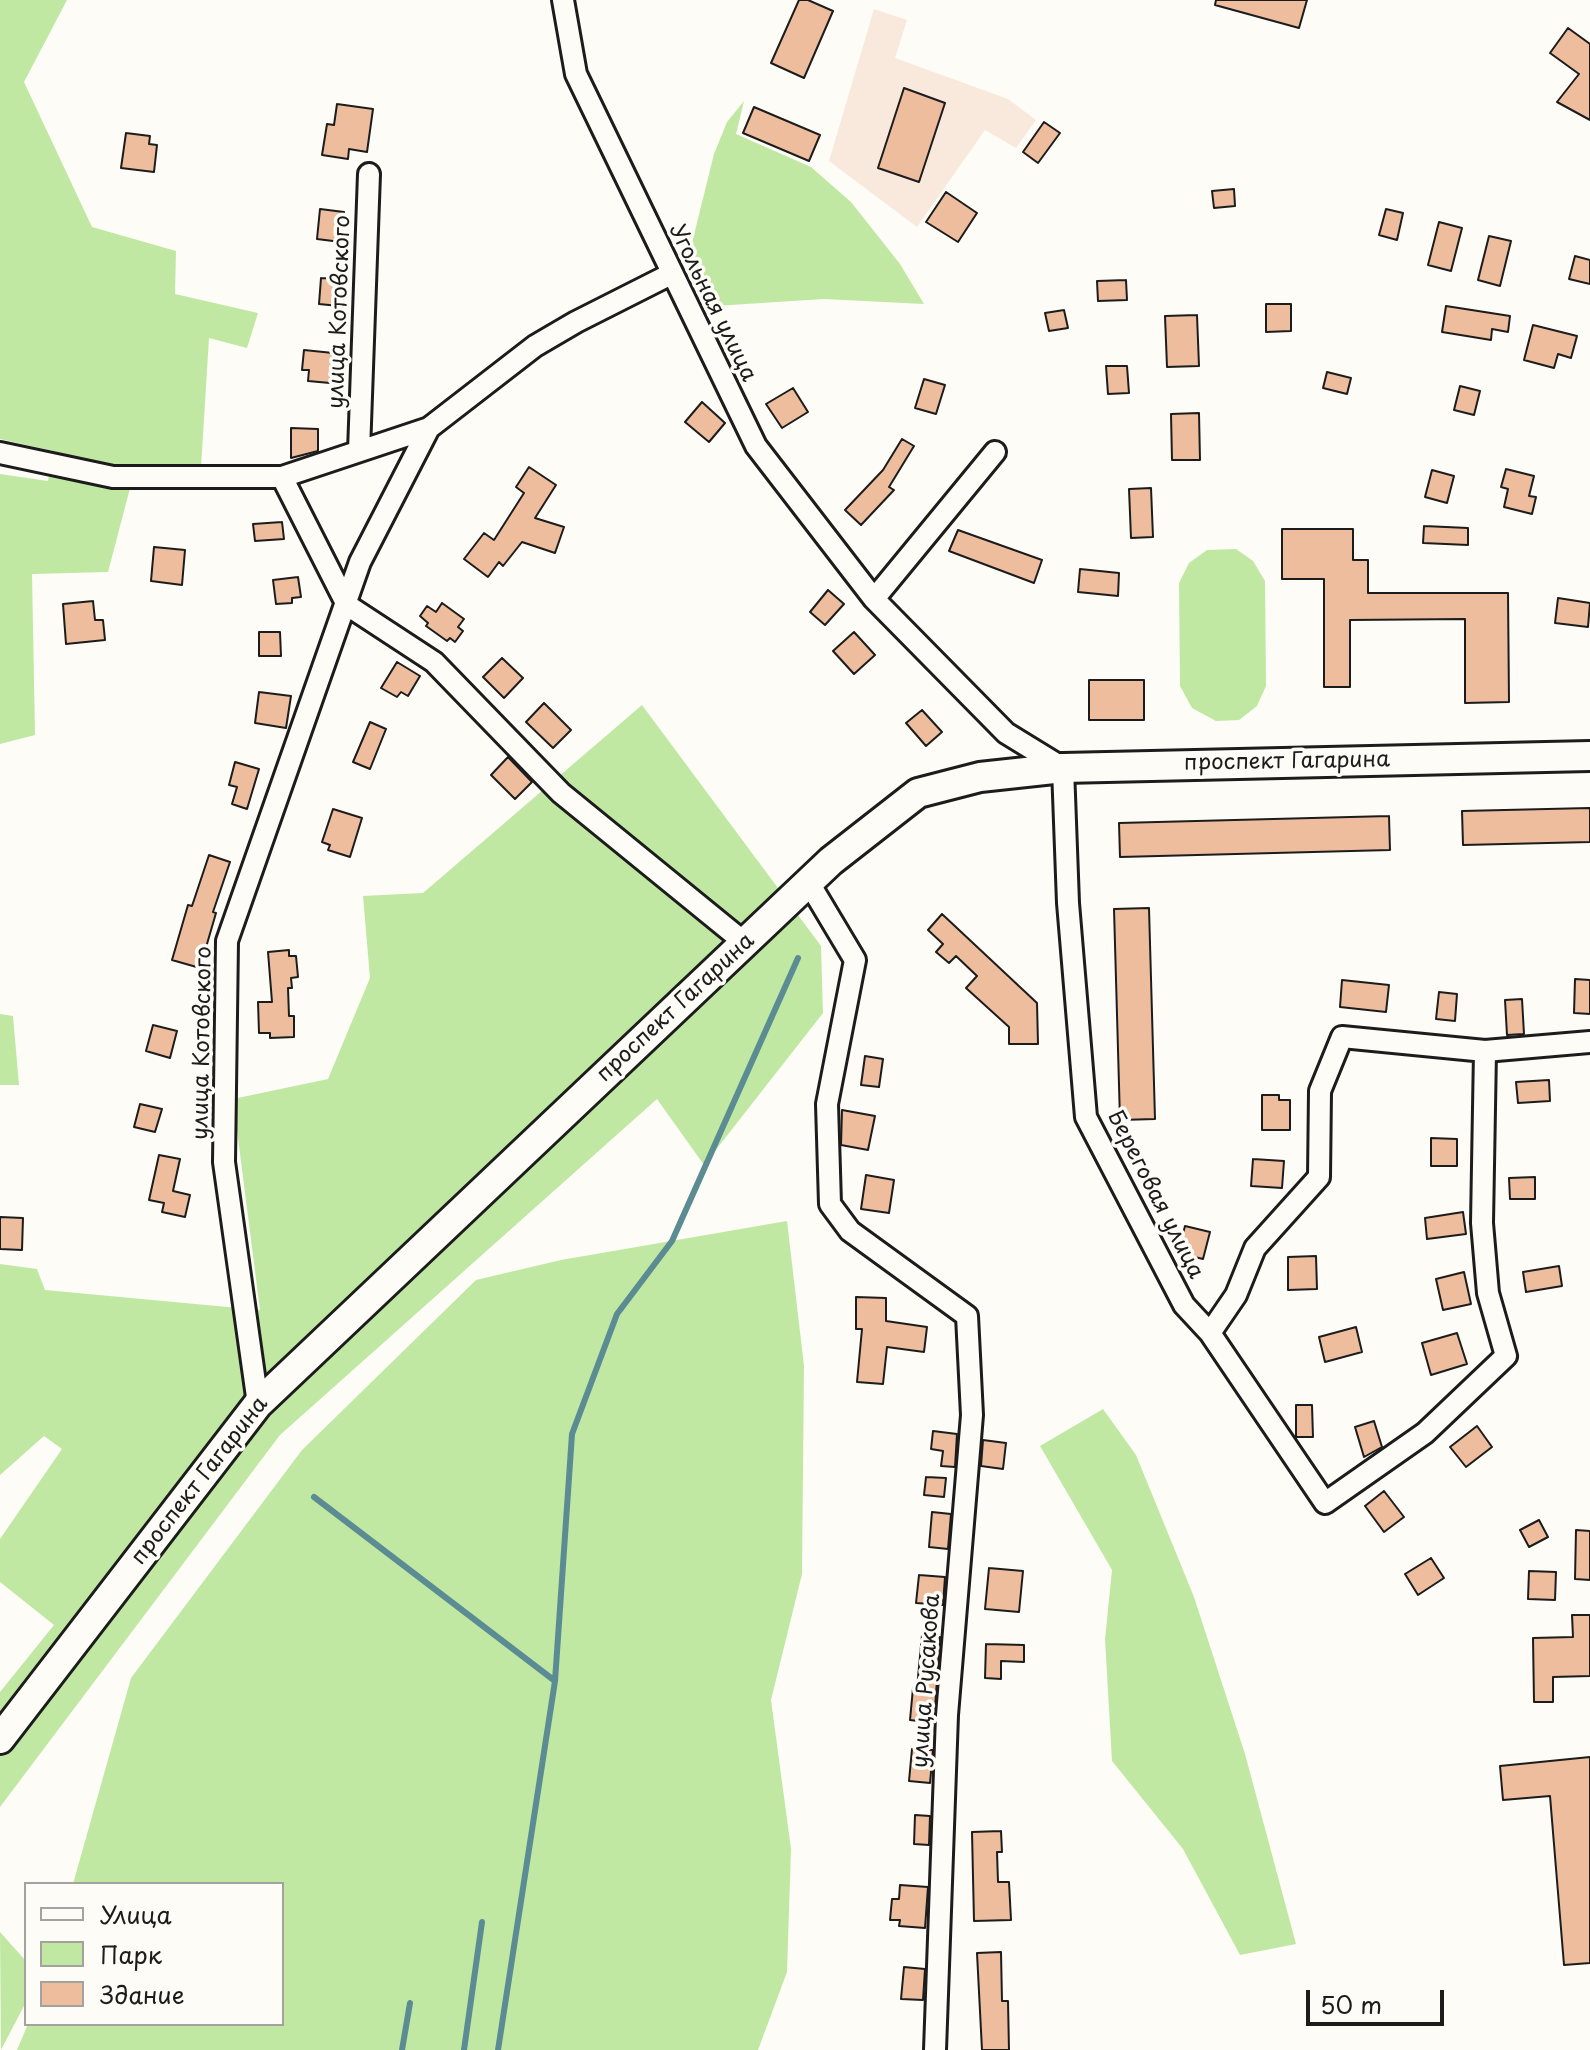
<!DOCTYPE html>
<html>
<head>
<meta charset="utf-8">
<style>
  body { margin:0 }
  #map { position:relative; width:1590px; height:2050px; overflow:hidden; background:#fdfcf7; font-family:"Playpen Sans",sans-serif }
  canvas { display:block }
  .legend { position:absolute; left:24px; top:1882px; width:260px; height:144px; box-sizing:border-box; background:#fdfcf7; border:2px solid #a3a29f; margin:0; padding:10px 14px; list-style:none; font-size:24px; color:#1c1c1c }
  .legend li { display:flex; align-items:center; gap:16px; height:40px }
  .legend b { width:40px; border:2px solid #a3a29f }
  .scale { position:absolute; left:1306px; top:1990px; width:138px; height:36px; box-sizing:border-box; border:4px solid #1c1c1c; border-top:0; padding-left:10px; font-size:24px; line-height:28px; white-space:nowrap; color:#1c1c1c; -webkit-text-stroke:6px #fdfcf7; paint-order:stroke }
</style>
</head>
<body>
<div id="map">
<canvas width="1590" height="2050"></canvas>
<ul class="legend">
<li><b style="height:10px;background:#fdfcf7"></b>Улица</li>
<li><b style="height:22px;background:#c0e8a3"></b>Парк</li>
<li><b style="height:22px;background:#eebd9e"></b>Здание</li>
</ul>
<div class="scale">50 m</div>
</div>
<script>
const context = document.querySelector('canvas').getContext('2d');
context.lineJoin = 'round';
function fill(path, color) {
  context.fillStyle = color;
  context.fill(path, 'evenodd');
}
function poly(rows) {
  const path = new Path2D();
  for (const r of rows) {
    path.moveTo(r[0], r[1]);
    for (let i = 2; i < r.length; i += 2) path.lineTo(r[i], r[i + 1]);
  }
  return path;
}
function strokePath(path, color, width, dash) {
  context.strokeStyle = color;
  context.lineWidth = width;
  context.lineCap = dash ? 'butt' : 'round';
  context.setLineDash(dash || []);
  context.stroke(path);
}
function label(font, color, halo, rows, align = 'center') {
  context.font = font + ' "Playpen Sans",sans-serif';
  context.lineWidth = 7;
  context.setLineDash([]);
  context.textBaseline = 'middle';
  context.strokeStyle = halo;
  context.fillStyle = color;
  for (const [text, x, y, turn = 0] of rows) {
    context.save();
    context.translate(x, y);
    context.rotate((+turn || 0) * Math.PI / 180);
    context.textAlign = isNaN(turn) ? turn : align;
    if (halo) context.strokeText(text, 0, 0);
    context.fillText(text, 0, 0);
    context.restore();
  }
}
fill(poly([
  [874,9,907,20,895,58,1008,99,1036,120,1016,148,985,130,917,227,829,161]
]), '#f8e9dc');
fill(poly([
  [0,0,67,0,24,82,92,227,176,251,175,294,258,313,247,348,209,338,201,467,134,473,108,572,32,574,35,735,0,744,0,474,48,481,53,451,0,439],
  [744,101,736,134,811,167,851,202,900,264,924,304,824,299,715,306,691,247,714,154,727,122],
  [1236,549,1253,561,1265,581,1266,686,1257,706,1239,720,1216,721,1192,708,1180,686,1179,583,1189,563,1207,550],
  [642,705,821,946,823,1013,704,1165,657,1099,280,1435,0,1807,0,1692,54,1625,0,1582,0,1539,62,1449,44,1436,0,1475,0,1264,37,1269,45,1290,260,1310,233,1099,328,1079,370,978,363,896,423,893],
  [0,1014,13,1016,19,1085,0,1085],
  [787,1221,804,1366,802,1574,771,1700,791,1849,787,1972,758,2050,17,2050,28,2024,282,2024,282,1884,73,1884,131,1678,302,1450,476,1280,561,1260],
  [1103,1409,1136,1455,1194,1597,1245,1754,1296,1944,1240,1955,1183,1849,1112,1761,1105,1639,1112,1570,1040,1446],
  [0,1932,26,1961,26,2002,1,2050]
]), '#c0e8a3');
strokePath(poly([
  [314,1497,555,1681],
  [402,2050,410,2003],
  [464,2050,482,1922],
  [498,2050,555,1681,572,1434,617,1314,672,1241,798,958]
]), '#5c8c93', 6);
const building = poly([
  [799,0,808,0,833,11,804,78,771,63,799,0],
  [1216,0,1307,0,1299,28,1215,5,1216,0],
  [1568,28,1590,44,1590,120,1557,102,1579,74,1550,53,1568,28],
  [904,88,945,103,919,182,878,168,904,88],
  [337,104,373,109,367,152,349,149,348,159,322,155,327,124,334,125,337,104],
  [754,107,820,135,809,161,743,133,754,107],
  [1044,122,1060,133,1038,163,1023,152,1044,122],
  [126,133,150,136,149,144,157,145,154,172,121,168,126,133],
  [1234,189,1235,206,1214,208,1212,191,1234,189],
  [946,192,977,213,958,242,926,222,946,192],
  [320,209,344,212,341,242,317,239,320,209],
  [1386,209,1403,213,1397,240,1379,235,1386,209],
  [1439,222,1462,228,1451,271,1428,265,1439,222],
  [1489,236,1511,241,1500,286,1478,280,1489,236],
  [1575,256,1590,260,1590,284,1569,279,1575,256],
  [321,278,341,279,339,306,319,304,321,278],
  [1126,280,1127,300,1098,301,1097,281,1126,280],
  [1266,304,1291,304,1291,331,1266,332,1266,304],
  [1446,306,1510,316,1508,332,1492,329,1491,340,1442,332,1446,306],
  [1064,310,1068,328,1049,331,1045,313,1064,310],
  [1197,315,1199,366,1167,367,1165,316,1197,315],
  [1533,325,1577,336,1571,358,1558,354,1554,368,1524,360,1533,325],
  [304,350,333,353,330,383,308,381,309,370,302,370,304,350],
  [1106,366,1127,366,1129,393,1108,394,1106,366],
  [1327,372,1351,378,1347,394,1323,388,1327,372],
  [924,379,945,385,936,414,915,408,924,379],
  [1460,386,1480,391,1474,415,1454,410,1460,386],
  [793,388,808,412,782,428,766,404,793,388],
  [702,402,725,423,709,442,685,422,702,402],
  [1199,413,1200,460,1172,460,1171,414,1199,413],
  [291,428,318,429,318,451,291,458,291,428],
  [902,439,914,446,889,487,894,490,861,525,845,510,883,470,902,439],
  [529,467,556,485,535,518,564,527,555,553,522,542,503,566,499,562,488,577,464,559,484,533,494,540,524,493,516,487,529,467],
  [1506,469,1534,476,1529,496,1536,497,1532,514,1504,507,1508,489,1501,487,1506,469],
  [1432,470,1454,476,1447,503,1425,497,1432,470],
  [1151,488,1153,537,1131,538,1129,489,1151,488],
  [282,522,284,539,255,541,253,524,282,522],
  [1424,526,1468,528,1468,545,1423,543,1424,526],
  [1282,529,1353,529,1353,560,1368,560,1368,593,1508,593,1509,702,1465,703,1465,619,1350,620,1350,687,1324,687,1324,579,1282,579,1282,529],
  [958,530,1042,560,1034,583,949,551,958,530],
  [154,547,185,550,182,585,151,581,154,547],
  [1080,569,1119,573,1118,596,1078,592,1080,569],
  [298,577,301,597,292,598,292,603,276,604,273,580,298,577],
  [828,590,844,604,825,625,810,612,828,590],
  [1558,598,1590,603,1588,627,1555,623,1558,598],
  [93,601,95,620,103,620,105,640,66,644,63,604,93,601],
  [442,603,464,619,458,627,463,631,455,642,450,638,447,641,426,626,428,623,420,616,427,606,436,612,442,603],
  [259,632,280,632,281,656,259,656,259,632],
  [854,632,875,655,854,674,833,651,854,632],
  [502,658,523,678,504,698,483,677,502,658],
  [397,662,420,676,408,696,401,692,397,697,381,688,397,662],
  [1089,680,1144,680,1144,720,1089,720,1089,680],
  [259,692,291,696,286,728,255,723,259,692],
  [544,703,571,730,553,748,526,722,544,703],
  [922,710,942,732,926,746,906,723,922,710],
  [370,722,386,729,370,769,353,762,370,722],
  [508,757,532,782,515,799,491,775,508,757],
  [235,762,259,769,247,809,232,804,237,787,229,785,235,762],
  [1590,808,1590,842,1463,845,1462,811,1590,808],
  [333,809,362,818,350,857,328,850,330,845,322,842,333,809],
  [1389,816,1390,850,1120,857,1119,823,1389,816],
  [209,855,230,862,213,912,216,913,200,968,172,960,188,905,192,906,209,855],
  [1149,908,1155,1119,1120,1120,1114,909,1149,908],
  [942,914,1037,1003,1038,1044,1009,1044,1009,1027,966,988,977,976,956,956,949,963,936,952,943,944,928,930,942,914],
  [289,950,289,956,296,956,298,977,291,978,292,988,288,988,289,1016,294,1016,294,1037,270,1038,270,1033,259,1033,258,1002,272,1002,268,952,289,950],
  [1575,979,1590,980,1590,1014,1574,1013,1575,979],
  [1342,980,1389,985,1386,1012,1340,1007,1342,980],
  [1439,992,1457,994,1455,1021,1436,1019,1439,992],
  [1522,999,1524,1034,1507,1035,1505,1000,1522,999],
  [153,1025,177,1031,170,1058,146,1051,153,1025],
  [865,1056,883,1059,879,1087,861,1085,865,1056],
  [1549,1080,1550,1101,1518,1103,1516,1082,1549,1080],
  [1262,1095,1279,1095,1279,1100,1290,1100,1290,1130,1262,1130,1262,1095],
  [140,1104,162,1109,155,1132,134,1127,140,1104],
  [842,1110,875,1116,868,1150,841,1145,842,1110],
  [1431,1138,1457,1139,1457,1166,1431,1166,1431,1138],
  [159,1155,180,1159,173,1191,190,1195,185,1217,162,1212,164,1203,149,1200,159,1155],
  [1253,1159,1284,1161,1282,1188,1251,1186,1253,1159],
  [866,1175,894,1180,889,1213,861,1209,866,1175],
  [1535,1177,1535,1199,1510,1199,1509,1178,1535,1177],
  [1463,1212,1466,1234,1427,1239,1425,1218,1463,1212],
  [0,1217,23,1218,22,1250,0,1249,0,1217],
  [1185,1226,1210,1232,1203,1259,1178,1253,1185,1226],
  [1316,1256,1317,1289,1288,1290,1288,1257,1316,1256],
  [1559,1266,1562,1286,1526,1292,1523,1272,1559,1266],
  [1464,1272,1471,1304,1443,1310,1436,1279,1464,1272],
  [856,1297,886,1298,886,1321,927,1327,924,1352,887,1347,883,1384,857,1382,862,1329,856,1329,856,1297],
  [1356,1327,1362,1352,1325,1362,1319,1337,1356,1327],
  [1457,1333,1467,1364,1431,1375,1422,1343,1457,1333],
  [1296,1405,1312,1405,1313,1437,1296,1437,1296,1405],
  [1374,1421,1382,1447,1364,1457,1355,1427,1374,1421],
  [1477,1426,1492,1447,1466,1467,1450,1447,1477,1426],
  [933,1431,957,1434,955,1467,941,1466,943,1451,931,1449,933,1431],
  [983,1440,1006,1443,1003,1469,981,1466,983,1440],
  [926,1477,946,1478,944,1497,924,1495,926,1477],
  [1384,1491,1404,1517,1384,1532,1365,1506,1384,1491],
  [932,1512,951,1514,948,1549,929,1547,932,1512],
  [1539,1520,1548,1537,1529,1547,1520,1530,1539,1520],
  [1576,1530,1590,1531,1590,1580,1575,1579,1576,1530],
  [1431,1558,1444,1578,1418,1595,1405,1574,1431,1558],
  [989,1568,1023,1571,1019,1612,985,1609,989,1568],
  [1529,1571,1556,1572,1555,1600,1528,1599,1529,1571],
  [919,1575,945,1577,943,1605,916,1603,919,1575],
  [1572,1615,1590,1615,1590,1676,1553,1677,1553,1702,1534,1702,1533,1638,1573,1637,1572,1615],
  [922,1635,940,1637,934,1723,910,1720,913,1688,917,1688,922,1635],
  [986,1644,1024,1645,1024,1662,1001,1661,1001,1679,985,1678,986,1644],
  [912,1749,933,1750,930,1783,909,1781,912,1749],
  [1590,1757,1590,1963,1564,1965,1550,1796,1503,1800,1500,1766,1590,1757],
  [915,1815,930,1816,929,1845,914,1844,915,1815],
  [1001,1831,1002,1852,997,1852,998,1882,1009,1882,1011,1920,974,1921,972,1832,1001,1831],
  [900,1885,928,1887,925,1928,899,1926,900,1920,890,1920,892,1899,899,1899,900,1885],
  [1001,1952,1002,2001,1008,2001,1009,2050,982,2050,977,1953,1001,1952],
  [904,1967,925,1969,923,2000,901,1999,904,1967]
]);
fill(building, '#eebd9e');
strokePath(building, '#1c1c1c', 2);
const street = poly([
  [563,0,576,74,756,446,874,599,1006,733,1063,768,1068,903,1086,1117,1184,1305,1210,1333,1325,1503,1425,1433,1506,1356,1488,1293,1482,1223,1485,1051],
  [359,451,369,174],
  [0,453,113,477,282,477,429,428],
  [282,477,347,605,434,662,561,793,745,943],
  [874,599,995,452],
  [809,883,855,960,827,1104,830,1204,850,1231,967,1316,972,1415,947,1715,935,2050],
  [1210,1333,1236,1295,1255,1248,1319,1177,1320,1091,1342,1037,1485,1051,1590,1042],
  [258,1404,224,1162,227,941,360,562,429,428,535,346,576,322,671,274]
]);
const secondary = poly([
  [0,1739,258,1404,831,861,918,793,980,777,1063,768,1590,756]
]);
strokePath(street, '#1c1c1c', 26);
strokePath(secondary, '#1c1c1c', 34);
strokePath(street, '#fdfcf7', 20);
strokePath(secondary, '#fdfcf7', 28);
label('22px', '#1c1c1c', '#fdfcf7', [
  ["Угольная улица",712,303,64],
  ["улица Котовского",340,312,-88],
  ["проспект Гагарина",1287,762,-1],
  ["проспект Гагарина",676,1008,-43],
  ["улица Котовского",203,1043,-89],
  ["Береговая улица",1155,1195,63],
  ["проспект Гагарина",200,1481,-52],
  ["улица Русакова",927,1681,-86]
]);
</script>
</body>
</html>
